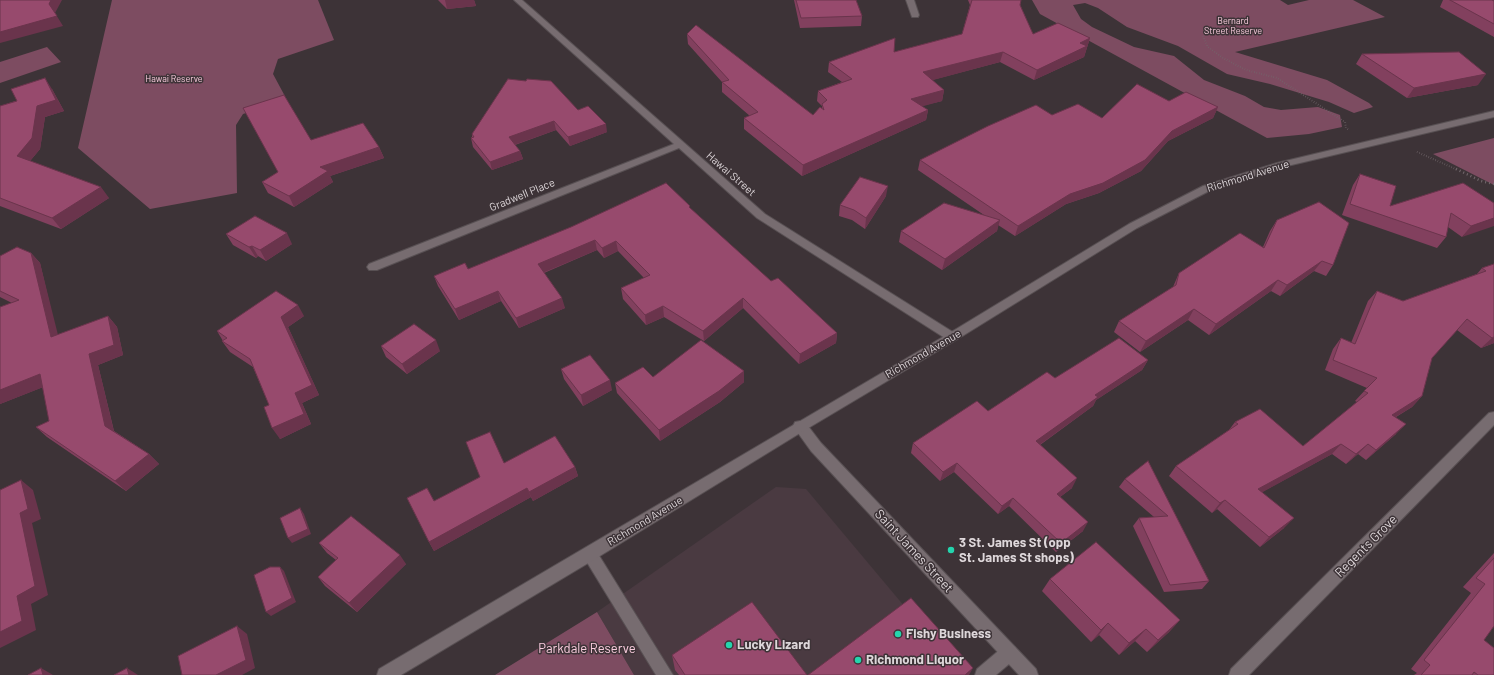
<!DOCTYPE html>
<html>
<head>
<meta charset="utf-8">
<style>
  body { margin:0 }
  canvas { display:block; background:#3d3337 }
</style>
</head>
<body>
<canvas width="1494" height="675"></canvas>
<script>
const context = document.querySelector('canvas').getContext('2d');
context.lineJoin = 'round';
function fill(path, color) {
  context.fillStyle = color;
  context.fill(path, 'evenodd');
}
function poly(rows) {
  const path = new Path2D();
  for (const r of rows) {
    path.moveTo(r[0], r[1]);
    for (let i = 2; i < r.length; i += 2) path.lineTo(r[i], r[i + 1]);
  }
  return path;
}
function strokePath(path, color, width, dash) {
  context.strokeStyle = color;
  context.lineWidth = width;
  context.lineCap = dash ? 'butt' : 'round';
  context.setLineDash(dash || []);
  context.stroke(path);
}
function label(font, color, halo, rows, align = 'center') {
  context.font = font + ' Barlow,sans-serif';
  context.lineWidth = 3;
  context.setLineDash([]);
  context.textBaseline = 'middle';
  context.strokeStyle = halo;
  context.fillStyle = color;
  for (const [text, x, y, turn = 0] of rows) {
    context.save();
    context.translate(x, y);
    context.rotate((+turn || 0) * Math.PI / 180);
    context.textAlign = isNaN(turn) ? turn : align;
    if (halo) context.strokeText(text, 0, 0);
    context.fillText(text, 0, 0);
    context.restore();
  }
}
fill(poly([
  [776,487,806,489,962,675,634,675,597,612]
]), '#4a3a41');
fill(poly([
  [112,0,318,0,334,40,278,59,273,74,287,100,243,114,236,125,237,193,150,209,78,148],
  [1032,0,1280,0,1288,5,1309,0,1353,0,1385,17,1235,52,1327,80,1369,103,1373,107,1354,113,1329,102,1270,84,1227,74,1178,46,1127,27,1098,8,1085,3,1073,5,1081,19,1092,27,1134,47,1174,56,1204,80,1245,96,1264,107,1281,110,1318,107,1340,115,1342,127,1309,134,1267,138,1040,14],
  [47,47,61,62,0,83,0,62],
  [1494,138,1494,185,1433,154],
  [597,612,634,675,495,675]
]), '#7d4c61');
const lane = poly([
  [590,547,595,549,673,675,656,675,585,559,583,554,585,549,590,547],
  [1009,645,1015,647,1017,653,1015,659,996,675,975,675,977,669,1003,647,1009,645]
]);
const street = poly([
  [514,0,522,0,765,214,956,334,958,337,956,340,948,340,757,218,679,148,377,270,369,270,367,267,369,264,674,144,514,0],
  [906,0,914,0,919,15,918,17,912,17,906,0],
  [1494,412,1494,425,1249,675,1229,675,1231,669,1489,413,1494,412],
  [800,421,805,422,821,443,1036,669,1038,675,1019,675,811,451,793,426,795,422,800,421]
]);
const secondary = poly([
  [1494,111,1494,117,1283,167,1211,190,1137,228,956,340,805,430,595,559,401,675,377,675,379,669,948,334,1129,224,1203,186,1277,163,1494,111]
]);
strokePath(lane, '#585053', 2);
strokePath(street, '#585053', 2);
strokePath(secondary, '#585053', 2);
strokePath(poly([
  [1203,36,1208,47,1223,58,1246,70,1277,78,1345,122,1346,128,1349,130],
  [1417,152,1458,170]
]), '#72686c', 2, [0.5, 2]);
strokePath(poly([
  [1456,169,1481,181,1494,184]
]), '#72686c', 2.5, [1, 3]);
fill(lane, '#776c70');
fill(street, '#776c70');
fill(secondary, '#776c70');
fill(poly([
  [438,0,474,0,476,6,447,9],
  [794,0,856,0,862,16,861,26,800,28],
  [968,0,1021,0,1020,5,1033,34,1090,38,1084,57,1034,80,1000,62,932,80,944,90,942,101,921,106,928,110,926,120,802,176,744,129,744,118,750,116,722,92,722,82,688,44,687,34,813,115,822,108,822,106,817,101,818,91,842,82,828,72,829,62,894,52,962,34,970,5],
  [1443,0,1492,0,1494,1,1494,37,1440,7],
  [1362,54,1478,85,1407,98,1356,64],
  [52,89,64,111,45,117,40,149,30,161,109,198,61,229,0,206,0,106],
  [1169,101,1218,107,1213,118,1168,141,1141,171,1099,193,1066,204,1015,236,998,225,997,231,942,270,899,242,901,231,984,215,918,170,920,160,1052,115,1102,118],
  [578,110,607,132,570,146,556,130,515,145,520,151,523,159,492,170,473,147,471,138,472,137,472,134],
  [311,140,379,147,384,158,330,176,333,182,294,207,268,193,262,182,278,172],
  [1360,174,1390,206,1494,203,1462,237,1448,227,1446,237,1437,248,1342,215,1353,185],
  [886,196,865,229,852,220,839,216,840,205],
  [690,206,690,208,771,281,837,333,836,343,799,364,743,308,704,341,664,317,646,325,623,299,621,288,644,278,618,251,604,258,597,250,544,273,565,308,519,328,501,301,459,320,438,286,434,276,468,269],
  [1277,220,1333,265,1326,276,1314,271,1280,296,1271,291,1209,335,1188,320,1140,352,1114,332,1119,321,1173,287,1179,273,1263,247,1270,231],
  [226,234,292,244,266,261,258,256,256,258,233,245],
  [31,253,40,263,57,335,108,316,117,327,123,355,98,365,114,431,149,454,159,464,126,491,47,437,36,427,49,421,43,387,0,404,12,303,0,297,0,256],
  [1494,264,1494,343,1481,348,1457,330,1432,358,1422,396,1412,407,1396,417,1396,434,1366,460,1358,454,1346,464,1332,454,1262,492,1284,528,1260,547,1217,509,1212,513,1169,476,1176,466,1229,430,1235,422,1303,446,1357,402,1355,401,1367,388,1325,370,1333,349,1341,338,1351,343,1368,301,1377,291,1403,301,1477,274,1482,268],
  [304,316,288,327,319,395,302,403,311,424,280,439,269,405,253,367,230,352,222,341,223,341,217,331],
  [381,346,440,351,407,374,386,357],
  [1148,360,1142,370,1096,400,1093,406,1040,445,1072,488,1060,497,1083,531,1056,552,1009,506,998,514,954,472,940,481,911,453,913,443,988,411,1055,378],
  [561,369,612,390,583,406,564,379],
  [653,377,744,382,720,402,660,441,617,393,615,383],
  [1148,461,1209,581,1202,589,1164,592,1133,526,1139,518,1154,517,1119,487,1125,479],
  [504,463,575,467,578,476,533,501,531,497,434,551,429,542,434,501,480,477],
  [319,543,406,564,357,612,325,586,318,577,336,560,327,553],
  [1494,553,1494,626,1484,640,1494,675,1414,675,1417,673,1411,669,1471,593,1463,587],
  [1050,579,1180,620,1169,632,1147,652,1135,641,1119,655,1099,635,1091,642,1042,591],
  [672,655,807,675,679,675,675,670]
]), '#82405e');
fill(poly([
  [51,0,62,0,55,13,63,26,0,43,0,32,49,4],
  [445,0,474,0,476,6,447,9],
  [1090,38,1084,57,1034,80,1037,70,1080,43],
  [1003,52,1000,62,922,83,923,72],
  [1486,74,1478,85,1407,98,1414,88],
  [45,78,52,89,64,111,45,117,40,149,25,167,17,156,37,106],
  [944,90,942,101,909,110,911,99],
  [1218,107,1213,118,1168,141,1141,171,1099,193,1066,204,1015,236,1018,226,1172,131],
  [928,110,926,120,802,176,803,165],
  [554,121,556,130,511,146,509,137],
  [606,124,607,132,570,146,568,137],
  [379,147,384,158,330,176,333,182,294,207,289,196,320,167],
  [520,151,523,159,492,170,490,162],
  [888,186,886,196,865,229,866,218],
  [101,187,109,198,61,229,52,218],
  [1494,218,1494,226,1462,237,1471,226],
  [1000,220,997,231,942,270,945,259],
  [287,233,292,244,266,261,260,250],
  [595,240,597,250,540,274,538,264],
  [616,241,618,251,604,258,602,248],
  [252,246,258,256,256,258,249,247],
  [31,253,40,263,61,347,51,337],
  [1322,261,1314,271,1280,296,1287,285],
  [1278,280,1271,291,1209,335,1216,324],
  [498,291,501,301,459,320,455,309],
  [562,298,565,308,519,328,516,318],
  [743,298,743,308,704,341,703,331],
  [298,305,304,316,288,327,319,395,302,403,311,424,280,439,272,428,295,393,281,317],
  [663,306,664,317,646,325,645,315],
  [1194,309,1188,320,1140,352,1146,341],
  [108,316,117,327,123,355,98,365,115,436,105,426,89,354],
  [837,333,836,343,799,364,800,354],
  [1494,337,1494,343,1481,348,1492,338],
  [436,340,440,351,407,374,402,364],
  [1148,360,1142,370,1096,400,1093,406,1031,451,1036,441,1095,395],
  [744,371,744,382,720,402,660,441,659,430],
  [40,374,51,384,0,404,0,390],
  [610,380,612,390,583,406,581,395],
  [1422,396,1412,407,1382,425,1392,415],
  [1406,424,1396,434,1366,460,1376,450],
  [1341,444,1332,454,1250,499,1258,489],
  [1368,444,1358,454,1346,464,1356,454],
  [149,454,159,464,126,491,115,481],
  [957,463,954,472,940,481,943,472],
  [575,467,578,476,533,501,529,492],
  [1077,478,1072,488,1052,503,1057,494],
  [21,480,33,490,41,519,32,523,48,595,31,604,36,630,0,648,0,632,17,596],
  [527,488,531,497,434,551,429,542],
  [1013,498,1009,506,998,514,1002,506],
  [1225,500,1217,509,1212,513,1220,503],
  [300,508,304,514,311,534,292,543,288,538],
  [1294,518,1284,528,1260,547,1269,537],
  [1088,522,1083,531,1056,552,1061,543],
  [400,555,406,564,357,612,349,603],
  [280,567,284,571,296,602,271,616,266,612],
  [1180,620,1169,632,1147,652,1158,640],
  [1108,623,1099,635,1091,642,1101,630],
  [237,626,247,634,255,668,242,675,216,675],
  [1146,629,1135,641,1119,655,1129,643],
  [41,668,53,675,43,675],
  [127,668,138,675,129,675],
  [973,668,969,675,965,675]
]), '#6a344c');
const building = poly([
  [0,0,51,0,49,4,57,16,0,32,0,0],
  [796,0,856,0,862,16,801,18,796,0],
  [972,0,1021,0,1020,5,1033,34,1058,23,1090,38,1080,43,1087,46,1037,70,1003,52,923,72,944,90,911,99,928,110,803,165,744,118,758,112,722,82,729,80,687,34,696,25,813,115,820,107,824,110,822,104,827,100,818,91,852,79,829,62,895,38,894,52,962,34,972,0],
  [1450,0,1492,0,1494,1,1494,24,1450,0],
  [1459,52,1486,74,1414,88,1362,54,1459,52],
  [45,78,56,100,37,106,32,138,17,156,101,187,52,218,0,198,0,106,17,101,11,89,45,78],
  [508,79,526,81,527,79,551,81,578,110,588,106,606,124,568,137,554,121,509,137,520,151,490,162,471,138,474,137,472,134,508,79],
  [1137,84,1169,101,1186,92,1218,107,1172,131,1145,160,1103,183,1070,194,1018,226,920,160,988,126,1036,105,1052,115,1078,104,1102,118,1137,84],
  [284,95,311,140,363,123,379,147,320,167,328,171,289,196,262,182,278,172,243,108,284,95],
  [1360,174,1396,186,1390,206,1463,183,1494,203,1494,218,1471,226,1451,213,1446,237,1350,204,1360,174],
  [860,177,888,186,866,218,854,210,840,205,860,177],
  [666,183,690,206,689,207,771,281,778,278,837,333,800,354,743,298,703,331,663,306,645,315,621,288,650,275,616,241,602,248,595,240,538,264,562,298,516,318,498,291,455,309,434,276,465,263,468,269,571,227,666,183],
  [1319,202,1349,223,1333,265,1322,261,1287,285,1278,280,1216,324,1194,309,1146,341,1119,321,1176,285,1179,273,1240,233,1264,248,1277,220,1319,202],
  [944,203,1000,220,945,259,901,231,944,203],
  [255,216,287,233,260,250,252,246,249,247,226,234,255,216],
  [17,247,31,253,51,337,108,316,114,345,89,354,105,426,149,454,115,481,36,427,49,421,40,374,0,390,0,307,19,300,0,291,0,256,17,247],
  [1494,264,1494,337,1492,338,1467,319,1432,358,1422,396,1392,415,1406,424,1376,450,1368,444,1356,454,1341,444,1258,489,1294,518,1269,537,1225,500,1220,503,1176,466,1238,424,1235,422,1260,409,1303,446,1368,393,1364,391,1377,378,1333,360,1341,338,1355,344,1377,291,1403,301,1486,271,1482,268,1494,264],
  [276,291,298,305,281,317,312,385,295,393,304,414,272,428,264,407,269,405,250,359,222,341,227,338,217,331,276,291],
  [414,324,436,340,402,364,381,346,414,324],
  [1119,338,1148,360,1095,395,1098,397,1036,441,1077,478,1057,494,1088,522,1061,543,1013,498,1002,506,957,463,943,472,913,443,977,401,988,411,1047,372,1055,378,1119,338],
  [701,340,744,371,719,391,659,430,615,383,643,367,653,377,701,340],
  [590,355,610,380,581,395,561,369,590,355],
  [490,432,504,463,555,436,575,467,529,492,527,488,429,542,407,498,427,488,434,501,480,477,466,442,490,432],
  [1148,461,1209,581,1170,585,1139,518,1168,516,1125,479,1148,461],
  [21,480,28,509,20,513,35,586,17,596,22,621,0,632,0,490,21,480],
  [300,508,308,529,288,538,280,518,300,508],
  [351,516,400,555,349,603,318,577,338,558,319,543,351,516],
  [1096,542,1180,620,1158,640,1146,629,1129,643,1108,623,1101,630,1050,579,1096,542],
  [1494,558,1494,626,1484,640,1494,648,1494,675,1478,675,1474,672,1472,675,1421,675,1430,665,1424,660,1485,584,1476,578,1494,558],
  [270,567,280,567,292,598,266,612,254,575,270,567],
  [911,598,973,668,965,675,808,675,911,598],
  [752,602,807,675,685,675,672,655,752,602],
  [237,626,246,660,216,675,182,675,178,656,237,626],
  [41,668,43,675,28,675,41,668],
  [127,668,129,675,114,675,127,668]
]);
fill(building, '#974a6d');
strokePath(building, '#6a344c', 1);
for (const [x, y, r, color] of [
  [951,550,4,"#24d5ae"],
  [898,634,4,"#24d5ae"],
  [729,645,4,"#24d5ae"],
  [858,660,4,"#24d5ae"]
]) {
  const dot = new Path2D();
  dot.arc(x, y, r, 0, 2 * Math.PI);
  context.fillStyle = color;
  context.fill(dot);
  strokePath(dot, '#3d3337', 1.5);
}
label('9px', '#faccde', '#3d3337', [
  ["Bernard",1233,21],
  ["Street Reserve",1233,31],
  ["Hawai Reserve",174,79]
]);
label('11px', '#ded7da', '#3d3337', [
  ["Hawai Street",731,174,41],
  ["Richmond Avenue",1248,176,-17],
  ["Gradwell Place",522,195,-22],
  ["Richmond Avenue",923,354,-30],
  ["Richmond Avenue",645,521,-31]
]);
label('bold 13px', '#ded7da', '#3d3337', [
  ["3 St. James St (opp",959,543],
  ["St. James St shops)",959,558],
  ["Fishy Business",906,634],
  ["Lucky Lizard",737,645],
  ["Richmond Liquor",866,660]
], 'left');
label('13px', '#ded7da', '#3d3337', [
  ["Regents Grove",1366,546,-45],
  ["Saint James Street",914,551,47]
]);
label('13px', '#faccde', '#3d3337', [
  ["Parkdale Reserve",587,649]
]);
</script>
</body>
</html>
